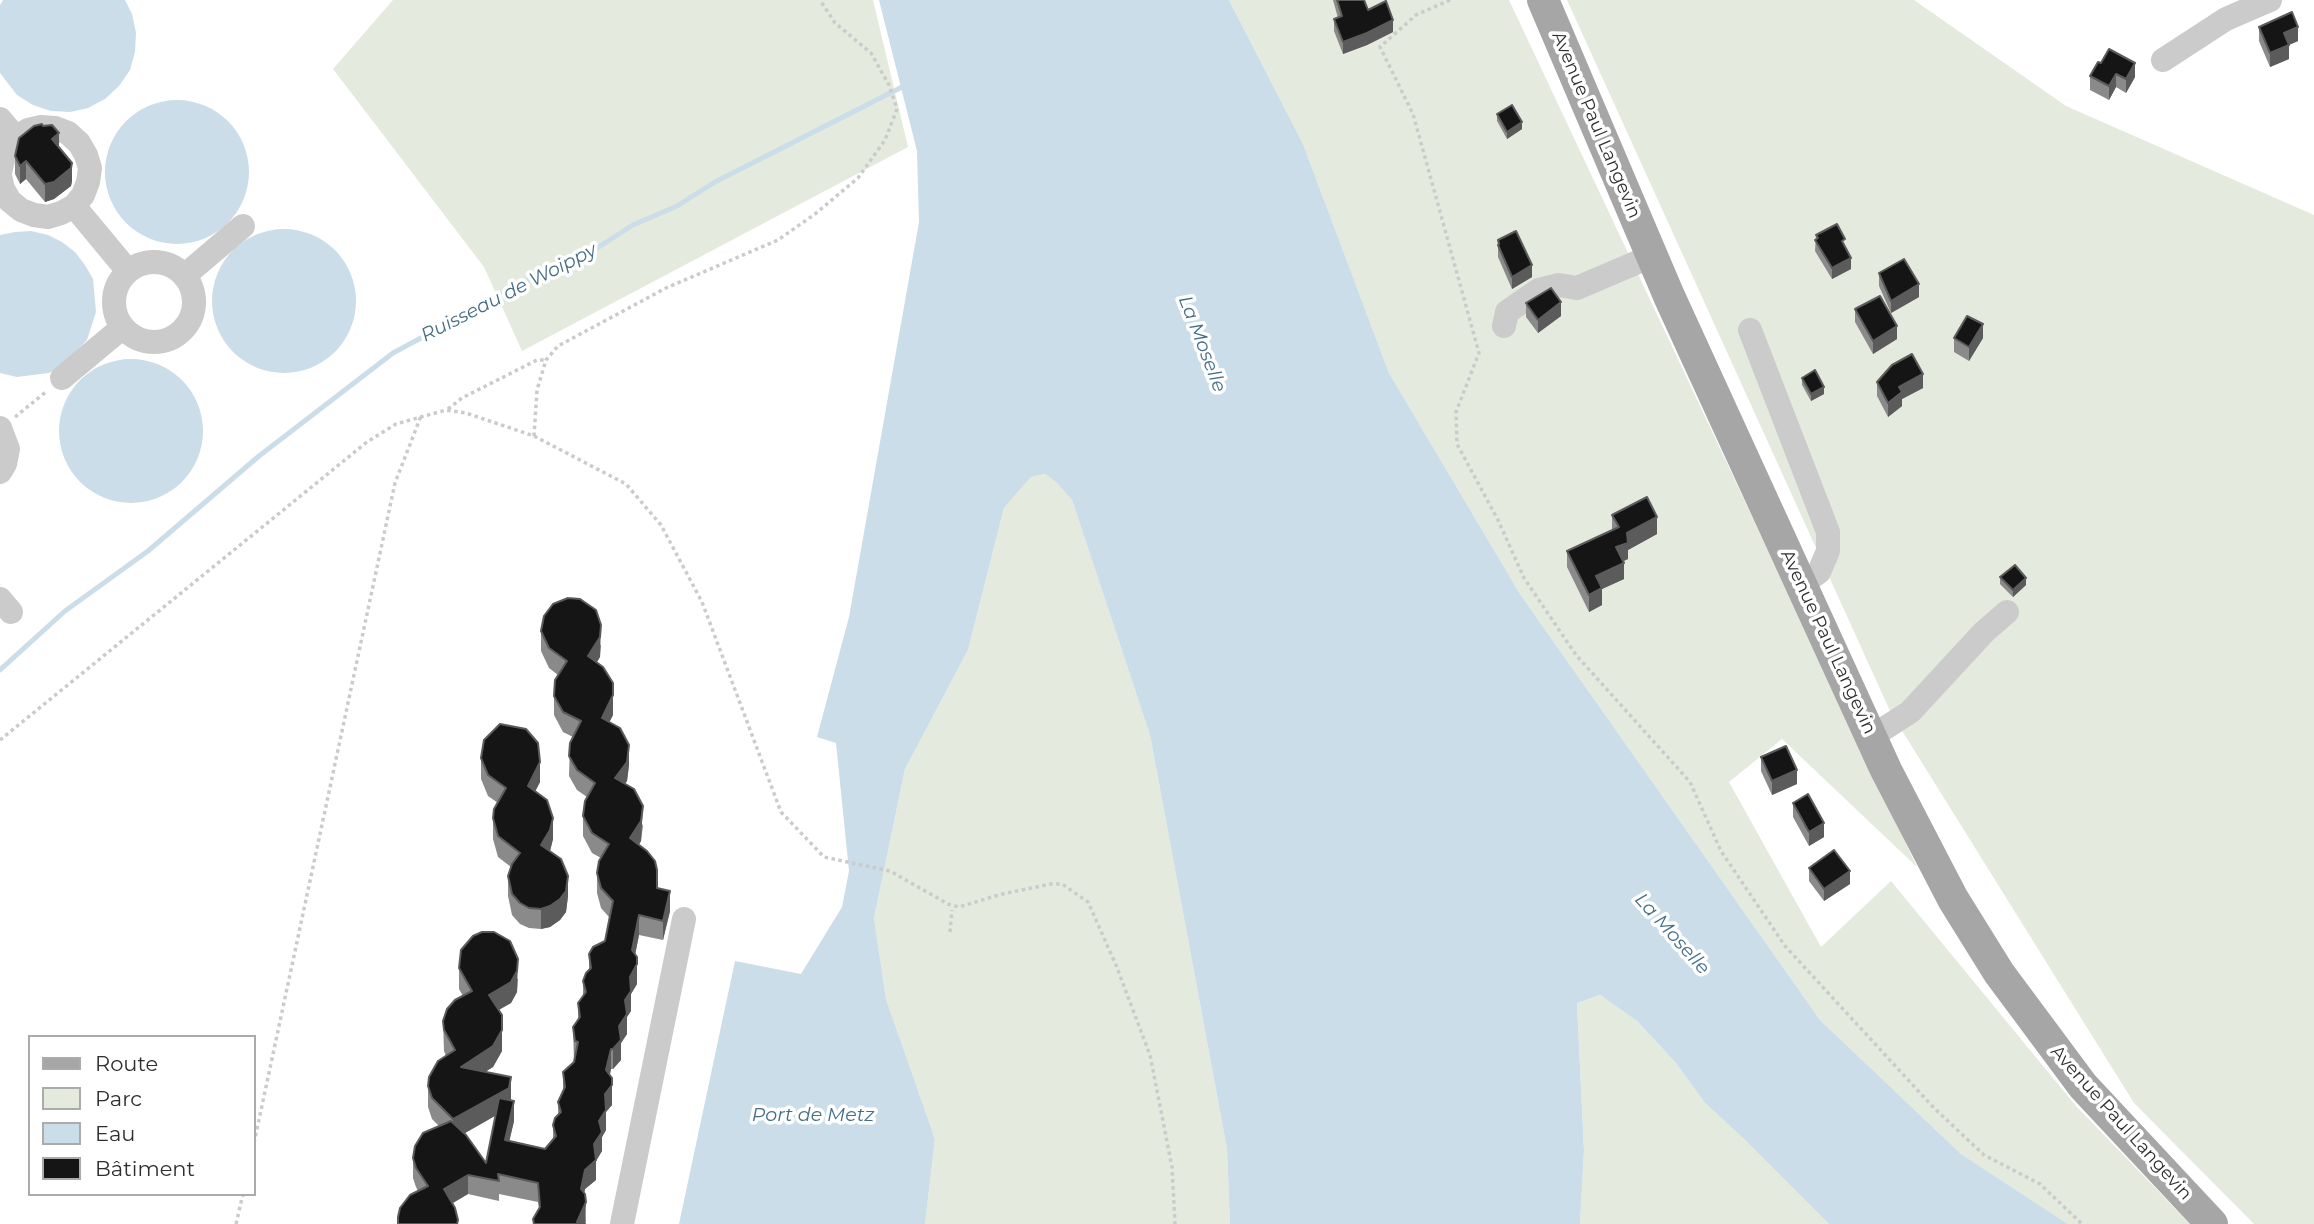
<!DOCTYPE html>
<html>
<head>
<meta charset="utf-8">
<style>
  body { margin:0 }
  #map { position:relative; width:2314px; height:1224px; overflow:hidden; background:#fff; font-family:Montserrat,sans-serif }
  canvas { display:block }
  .legend { position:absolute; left:28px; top:1035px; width:228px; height:161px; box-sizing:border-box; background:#fff; border:2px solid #ababab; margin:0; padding:9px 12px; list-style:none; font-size:21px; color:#2e2e2e }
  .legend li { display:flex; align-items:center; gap:14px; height:35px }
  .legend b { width:35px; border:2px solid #ababab }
</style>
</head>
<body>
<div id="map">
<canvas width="2314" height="1224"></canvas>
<ul class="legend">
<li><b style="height:9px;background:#a6a6a6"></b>Route</li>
<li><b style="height:19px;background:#e4eadd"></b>Parc</li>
<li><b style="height:19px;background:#cbdde8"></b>Eau</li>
<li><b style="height:19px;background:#151515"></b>Bâtiment</li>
</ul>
</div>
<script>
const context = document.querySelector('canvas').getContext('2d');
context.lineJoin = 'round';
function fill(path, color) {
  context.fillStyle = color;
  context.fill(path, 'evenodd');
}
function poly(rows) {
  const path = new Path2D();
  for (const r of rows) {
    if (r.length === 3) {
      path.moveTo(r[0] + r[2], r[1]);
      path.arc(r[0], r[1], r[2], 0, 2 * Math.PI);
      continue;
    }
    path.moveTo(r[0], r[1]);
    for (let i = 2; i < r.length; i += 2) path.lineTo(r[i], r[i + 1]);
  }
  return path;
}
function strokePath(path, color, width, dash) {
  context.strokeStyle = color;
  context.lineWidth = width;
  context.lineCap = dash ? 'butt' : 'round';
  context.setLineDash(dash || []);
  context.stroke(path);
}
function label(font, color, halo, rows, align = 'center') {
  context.font = font + ' Montserrat,sans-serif';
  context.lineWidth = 7;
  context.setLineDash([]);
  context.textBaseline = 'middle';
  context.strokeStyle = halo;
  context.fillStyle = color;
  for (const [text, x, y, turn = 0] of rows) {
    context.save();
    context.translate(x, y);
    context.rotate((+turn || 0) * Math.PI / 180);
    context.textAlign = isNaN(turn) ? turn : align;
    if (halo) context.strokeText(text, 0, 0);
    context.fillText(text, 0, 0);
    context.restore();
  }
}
fill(poly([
  [393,0,873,0,908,147,522,351,484,267,333,69],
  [1229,0,1509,0,1917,867,1782,739,1729,782,1821,947,1891,881,2076,1106,2190,1224,2068,1224,1961,1154,1820,1020,1520,594,1389,373,1303,144],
  [1567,0,1914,0,2066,106,2314,215,2314,1224,2254,1224,2134,1103,1891,713],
  [1045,474,1057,483,1072,500,1150,735,1227,1149,1230,1224,925,1224,935,1139,886,999,874,918,905,769,968,650,1004,508,1031,477],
  [1600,995,1637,1021,1676,1063,1705,1103,1743,1138,1829,1224,1580,1224,1584,1151,1577,1003]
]), '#e4eadd');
fill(poly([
  [3,0,125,0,132,14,136,33,135,52,130,70,119,86,105,99,88,108,70,112,51,111,33,105,17,95,0,73,0,5],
  [879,0,1229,0,1303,144,1389,373,1520,594,1820,1020,1961,1154,2068,1224,1829,1224,1743,1138,1705,1103,1676,1063,1637,1021,1600,995,1577,1003,1584,1151,1580,1224,1230,1224,1227,1149,1150,735,1072,500,1057,483,1045,474,1031,477,1004,508,968,650,905,769,874,918,886,999,935,1139,925,1224,679,1224,735,961,801,974,842,907,849,871,836,743,817,737,849,617,919,222,917,151],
  [177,172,72],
  [284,301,72],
  [31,231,48,235,62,242,75,252,85,265,93,279,96,312,87,340,63,365,49,373,17,377,0,373,0,235,15,232],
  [131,431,72]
]), '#cbdde8');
strokePath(poly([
  [0,670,65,611,148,551,259,456,393,353,529,280,580,259,633,225,677,206,715,182,906,85]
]), '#cbdde8', 5);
strokePath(poly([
  [1450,0,1416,15,1380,47,1413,114,1479,353,1456,412,1457,444,1498,520,1524,578,1576,655,1690,782,1721,851,1785,946,1934,1108,1984,1155,2040,1184,2082,1224],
  [448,409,462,398,537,360,546,360],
  [15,417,47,391],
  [534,436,537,390,546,360,558,346,666,288,778,240,815,214,858,178,885,140,897,109,889,85,871,53,835,23,820,0],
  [0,740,367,442,396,424,446,410,466,413,534,436,626,484,661,525,702,602,781,812,824,857,890,871,948,904,959,907,1002,894,1051,884,1062,884,1088,902,1116,965,1150,1055,1172,1167,1175,1224],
  [950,932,952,910],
  [254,1143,395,483,421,416],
  [236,1224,243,1194]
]), '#cbcbcb', 3.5, [3.5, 3.5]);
strokePath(poly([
  [2163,60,2226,19,2270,0],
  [0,119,16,138],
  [0,172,6,148,16,138,28,130,41,127,55,128,68,133,79,143,86,155,90,168,88,182,83,195,74,206,61,213,48,217,34,215,21,210,10,201,3,189,0,176],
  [74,206,128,271],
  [154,302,40],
  [184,276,243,226],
  [1504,326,1507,312,1539,290,1559,285,1577,288,1652,256],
  [1750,330,1828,532,1828,551,1819,572,1801,585],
  [62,378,123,327],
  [0,428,8,449,5,464,0,472],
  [0,599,11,612],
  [1871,737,1910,712,1984,632,2007,612],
  [622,1224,684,919]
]), '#cbcbcb', 24);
strokePath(poly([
  [1543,0,1669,296,1886,770,1953,899,1999,973,2083,1086,2212,1224]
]), '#a6a6a6', 32);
fill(poly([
  [1333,0,1364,0,1368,10,1393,32,1367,45,1343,54,1334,31,1334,19,1338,18],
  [2259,27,2298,41,2289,45,2289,59,2270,67,2259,41],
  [2098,62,2135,77,2126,93,2116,87,2109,100,2090,90,2090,76],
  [1497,114,1522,129,1507,139,1497,121],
  [59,147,72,181,71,186,54,199,45,202,26,179,20,184,15,174,15,156],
  [1816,235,1845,246,1851,269,1832,279,1815,251],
  [1498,240,1532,277,1512,289,1498,257],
  [1879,273,1919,297,1891,313,1879,286],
  [1526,303,1561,316,1538,333,1526,317],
  [1855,309,1897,339,1873,354,1855,322],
  [1954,338,1983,338,1969,361,1954,352],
  [1802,378,1824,394,1811,401,1802,385],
  [1877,382,1923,388,1902,399,1902,406,1888,417,1877,396],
  [1612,515,1657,534,1628,550,1628,559,1624,561,1624,579,1602,589,1602,605,1589,612,1567,567,1567,551,1612,530],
  [2000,577,2026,585,2013,597,2000,584],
  [541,631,601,645,600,657,597,662,613,715,609,722,629,765,627,781,625,784,643,826,641,841,639,845,657,888,670,911,663,940,639,935,635,955,637,984,631,994,631,1011,627,1017,627,1034,621,1043,621,1060,613,1069,611,1069,610,1075,612,1078,612,1105,606,1112,606,1130,602,1137,602,1151,596,1161,596,1180,585,1189,584,1193,586,1222,585,1224,533,1224,533,1219,539,1209,538,1202,499,1194,499,1201,468,1194,453,1203,458,1224,398,1224,398,1217,418,1191,416,1187,413,1178,413,1158,439,1126,432,1119,428,1107,428,1086,446,1056,444,1051,443,1021,463,996,459,989,459,968,518,979,517,992,511,1003,499,1010,502,1051,493,1067,485,1072,511,1098,514,1121,509,1141,545,1149,553,1140,553,1125,558,1116,558,1102,563,1090,563,1072,574,1062,573,1027,578,1020,578,1003,583,996,583,981,589,971,589,954,605,941,609,917,601,908,597,893,597,873,601,858,592,853,583,836,583,816,587,797,577,790,569,776,570,743,573,737,563,732,554,715,554,696,558,675,549,668,541,651],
  [496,1115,486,1163,464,1133],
  [1761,757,1797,784,1772,795,1761,771],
  [481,758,540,782,535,791,553,839,550,851,568,896,566,912,560,920,550,927,541,929,529,928,520,924,512,915,508,896,508,876,511,867,498,857,493,839,493,818,498,803,488,796,481,779],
  [1793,803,1824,837,1809,846,1793,817],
  [1809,868,1850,884,1824,901,1809,881]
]), '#8a8a8a');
fill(poly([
  [1393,20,1393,32,1367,45,1343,54,1343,42],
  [2298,27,2298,41,2284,47,2284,33],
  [2289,45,2289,59,2270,67,2270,53],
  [2135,63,2135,77,2126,93,2126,79],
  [2116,74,2116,87,2109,100,2109,86],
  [1522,122,1522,129,1507,139,1507,132],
  [59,133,59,151,52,139],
  [26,161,26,179,20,184,20,166],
  [72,163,72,181,71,186,54,199,45,202,45,184],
  [1851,258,1851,269,1832,279,1832,268],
  [1532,265,1532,277,1512,289,1512,277],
  [1919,284,1919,297,1891,313,1891,301],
  [1561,302,1561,316,1538,333,1538,320],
  [1983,324,1983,338,1969,361,1969,347],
  [1897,326,1897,339,1873,354,1873,341],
  [1923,374,1923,388,1902,399,1902,406,1888,417,1888,403,1899,387],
  [1824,387,1824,394,1811,401,1811,394],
  [1657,517,1657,534,1628,550,1628,559,1616,564,1616,547,1627,533],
  [1624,563,1624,579,1602,589,1602,605,1589,612,1589,595,1596,576],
  [2026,578,2026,585,2013,597,2013,590],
  [601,625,600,657,588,676,588,656],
  [613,695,613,715,602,737,602,718],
  [629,745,629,765,627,781,615,798,615,778],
  [540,762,540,782,528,806,528,786],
  [1797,770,1797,784,1772,795,1772,781],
  [643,806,641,841,630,858,630,838],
  [553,818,553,839,550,851,541,865,541,845],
  [1824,823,1824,837,1809,846,1809,832],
  [1850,871,1850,884,1824,901,1824,889],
  [568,876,568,896,566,912,560,920,550,927,541,929,541,909],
  [670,891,670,911,663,940,663,921],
  [639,915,639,935,632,970,632,950],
  [518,959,517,992,511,1003,489,1015,489,995],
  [637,964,637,984,631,994,631,1011,627,1017,627,1034,621,1043,621,1060,613,1069,613,1049,630,977],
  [502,1030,502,1051,493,1067,461,1087,461,1067],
  [611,1049,611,1069,606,1090,606,1070],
  [511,1077,511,1098,509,1108,453,1140,453,1119],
  [612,1085,612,1105,606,1112,606,1130,602,1137,602,1151,596,1161,596,1180,585,1189,581,1209,581,1189,585,1170,594,1144,605,1094],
  [514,1101,514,1121,505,1160,505,1140],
  [468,1175,468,1194,444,1208,444,1189],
  [586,1202,585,1224,577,1222]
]), '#5b5b5b');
const building = poly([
  [1337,0,1364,0,1368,10,1386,1,1393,20,1367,33,1343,42,1334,19,1342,16,1337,0],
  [2292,12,2298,27,2284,33,2289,45,2270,53,2259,27,2292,12],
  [2109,49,2135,63,2126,79,2116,74,2109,86,2090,76,2098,62,2101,63,2109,49],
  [1512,105,1522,122,1507,132,1497,114,1512,105],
  [42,124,43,126,52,125,59,133,52,139,72,163,71,168,54,182,45,184,26,161,20,166,15,156,19,138,34,126,42,124],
  [1837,224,1845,239,1842,241,1851,258,1832,268,1815,240,1818,238,1816,235,1837,224],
  [1516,231,1532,265,1512,277,1498,245,1499,244,1498,240,1516,231],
  [1904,259,1919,284,1891,301,1879,273,1904,259],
  [1551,288,1561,302,1538,320,1526,303,1551,288],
  [1880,296,1897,326,1873,341,1855,309,1880,296],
  [1967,316,1983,324,1969,347,1954,338,1967,316],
  [1912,354,1923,374,1899,387,1902,392,1888,403,1877,382,1892,365,1912,354],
  [1815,370,1824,387,1811,394,1802,378,1815,370],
  [1647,497,1657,517,1627,533,1628,543,1616,547,1624,563,1596,576,1602,588,1589,595,1567,551,1619,527,1612,515,1647,497],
  [2015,565,2026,578,2013,590,2000,577,2015,565],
  [568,598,580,599,596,610,601,625,600,637,588,656,603,667,613,683,613,695,602,718,620,728,629,745,627,762,615,778,634,789,643,806,641,821,630,838,647,851,655,861,657,870,657,888,670,891,663,921,639,915,632,950,637,957,637,964,630,977,631,991,625,1000,627,1014,619,1026,621,1040,613,1049,611,1049,606,1070,612,1078,612,1085,605,1094,606,1110,599,1121,602,1132,594,1144,596,1160,585,1170,581,1189,585,1194,586,1202,577,1222,585,1224,534,1224,533,1219,540,1207,538,1183,498,1174,499,1181,468,1175,444,1189,455,1208,458,1220,457,1224,398,1224,398,1217,400,1208,410,1195,428,1186,416,1168,413,1158,415,1146,423,1133,451,1121,466,1135,486,1163,499,1098,514,1101,505,1140,545,1149,556,1136,553,1125,555,1118,561,1112,558,1102,565,1087,563,1072,574,1062,578,1042,575,1041,573,1027,580,1017,578,1003,586,992,583,981,586,973,591,968,589,954,593,947,605,941,613,901,601,888,597,873,599,861,609,844,592,833,583,816,585,801,595,783,577,770,569,756,570,743,581,721,563,712,554,696,555,680,567,661,549,648,541,631,544,616,553,604,568,598],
  [500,724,526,729,538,743,540,762,528,786,547,800,553,818,550,830,541,845,561,859,568,876,566,891,560,899,550,906,541,909,529,908,520,903,512,894,508,876,512,864,520,853,498,836,493,818,494,809,506,788,488,775,481,758,484,740,500,724],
  [1786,746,1797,770,1772,781,1761,757,1786,746],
  [1808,794,1824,823,1809,832,1793,803,1808,794],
  [1834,850,1850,871,1824,889,1809,868,1834,850],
  [482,932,494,932,510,941,518,959,517,971,511,982,489,995,502,1015,502,1030,493,1046,461,1067,511,1077,509,1088,453,1119,432,1098,428,1086,429,1077,438,1061,455,1050,444,1030,443,1021,447,1009,455,1000,472,991,459,968,461,950,473,936,482,932]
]);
fill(building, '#151515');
strokePath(building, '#5b5b5b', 2);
label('18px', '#2e2e2e', '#fff', [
  ["Avenue Paul Langevin",1596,125,67],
  ["Avenue Paul Langevin",1828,642,65],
  ["Avenue Paul Langevin",2121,1123,48]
]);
label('italic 19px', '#446e88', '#fff', [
  ["Ruisseau de Woippy",509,293,-27],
  ["La Moselle",1202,344,69],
  ["La Moselle",1672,934,48],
  ["Port de Metz",813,1115]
]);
</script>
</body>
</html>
